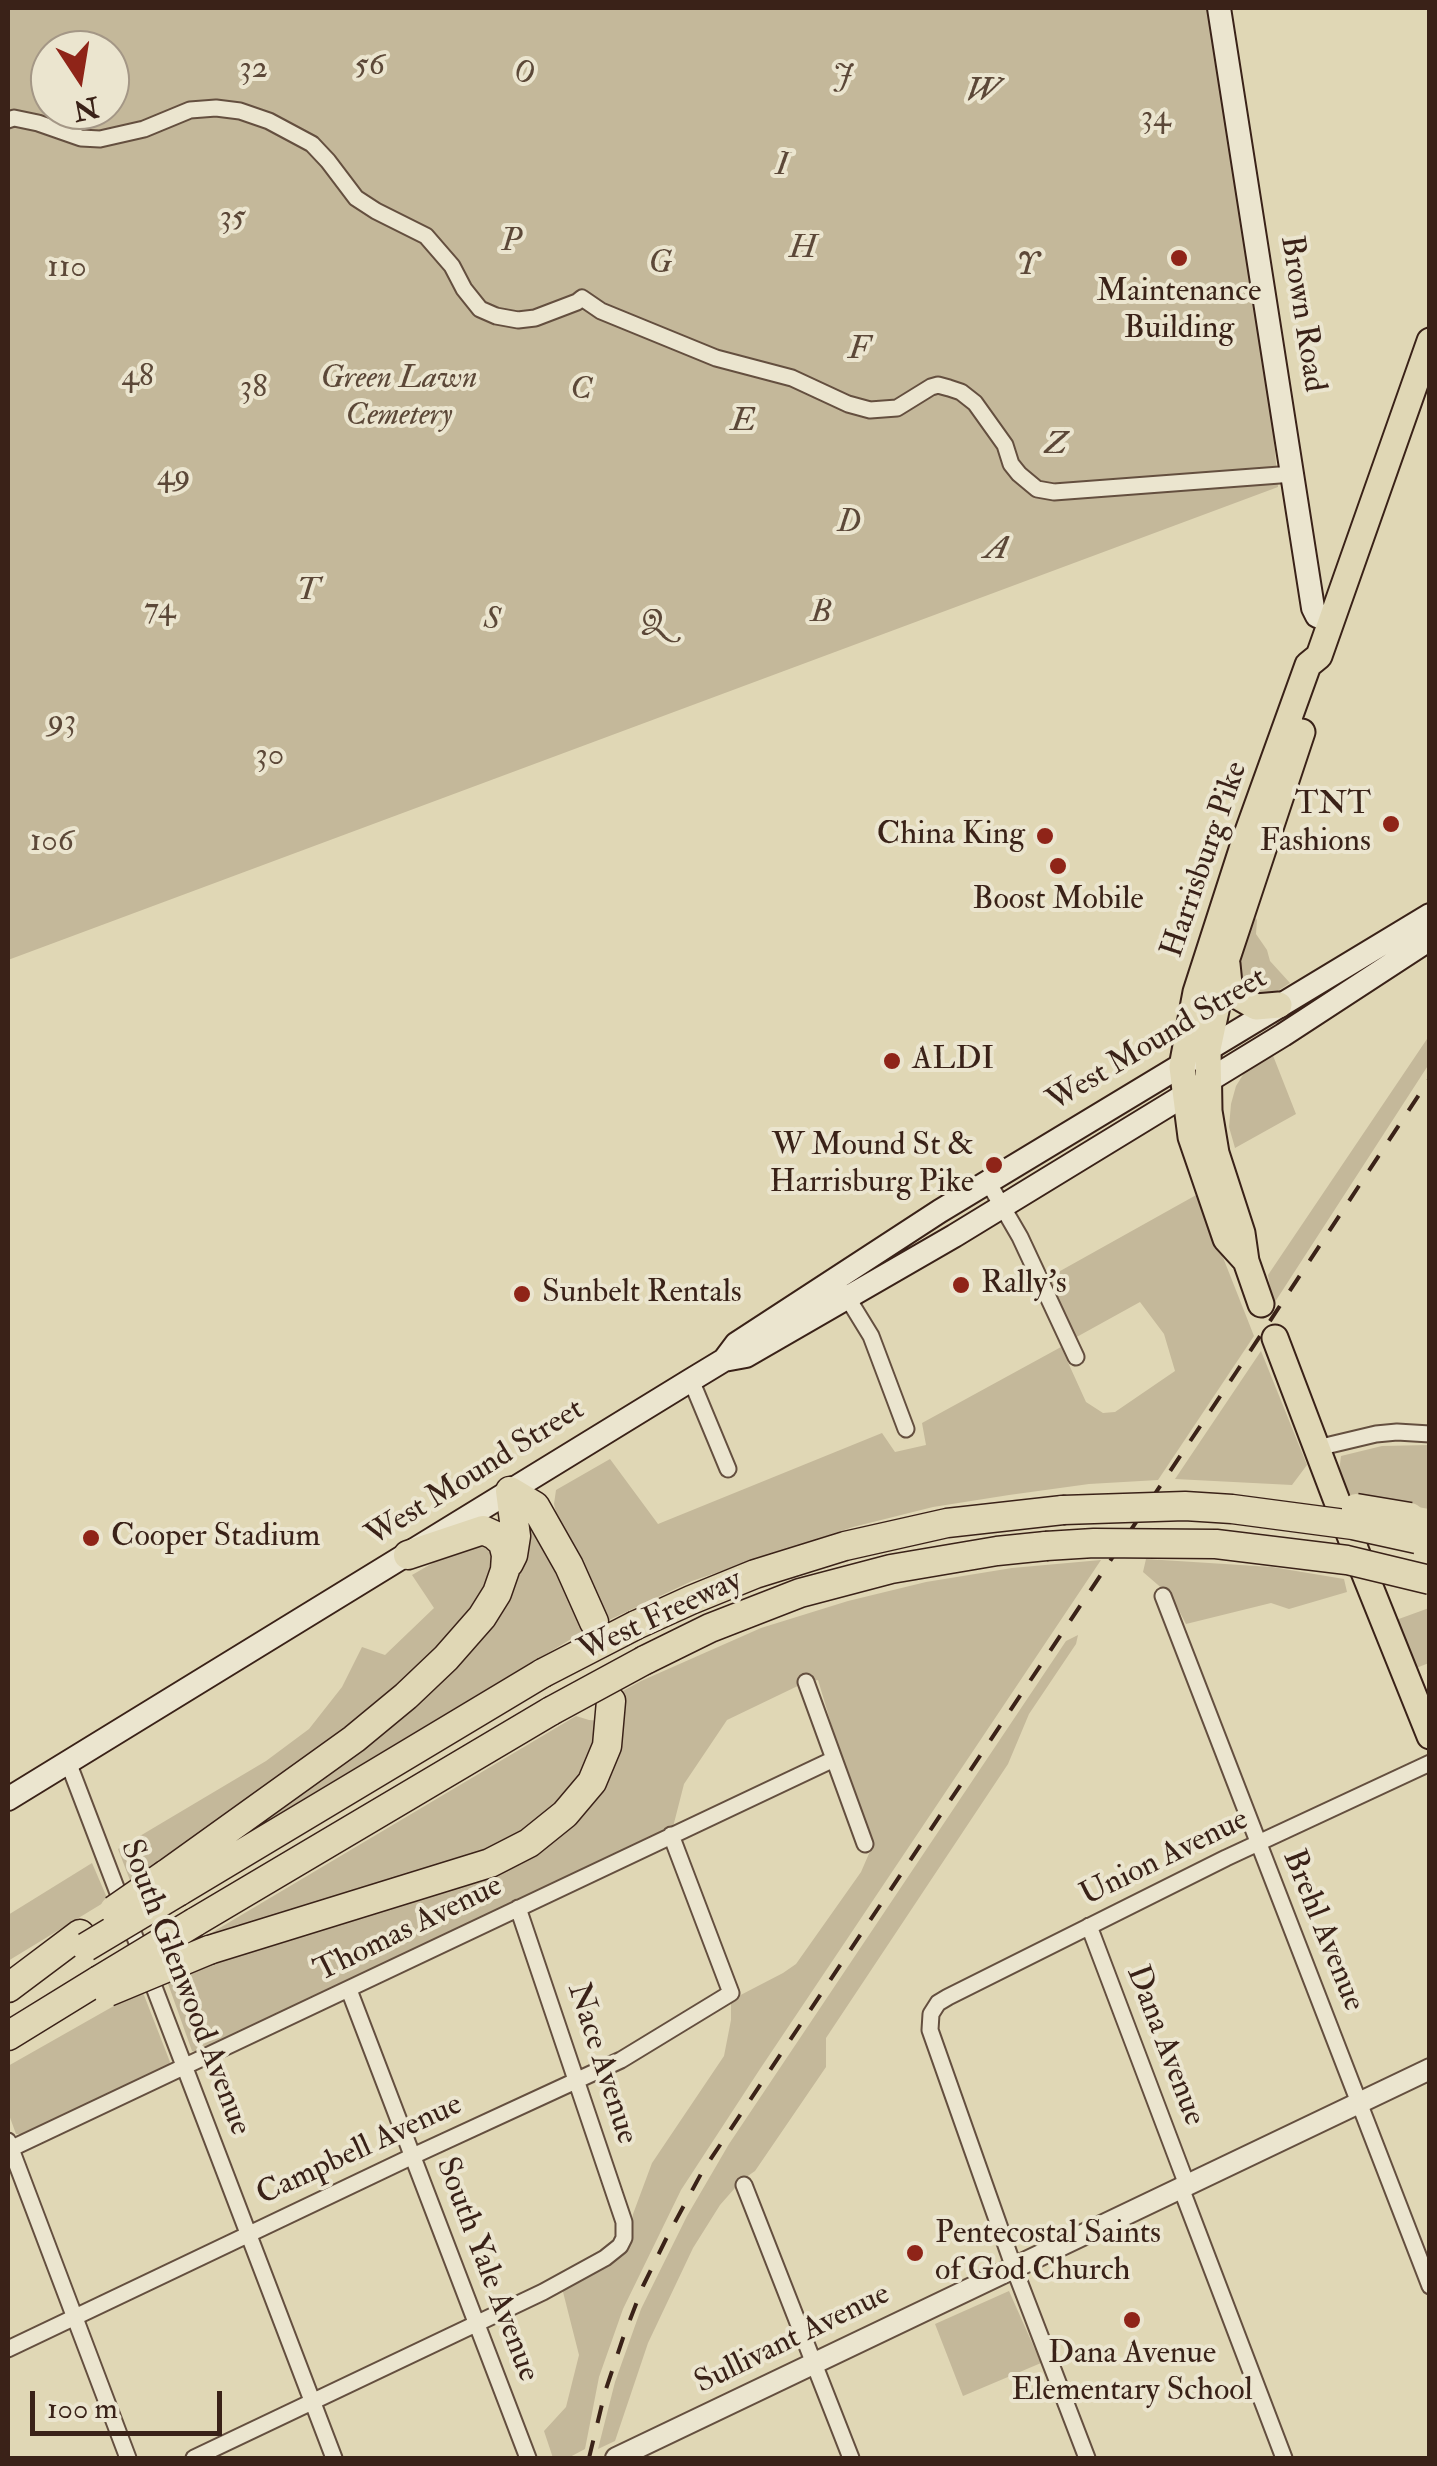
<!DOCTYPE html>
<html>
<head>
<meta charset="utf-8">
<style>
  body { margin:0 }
  #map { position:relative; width:1437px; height:2466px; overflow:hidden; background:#e0d7b5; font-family:"IM FELL Double Pica",serif }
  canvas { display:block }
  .frame { position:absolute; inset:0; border:10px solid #3a2218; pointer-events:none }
  .north { position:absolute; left:30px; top:30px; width:100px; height:100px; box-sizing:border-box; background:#ebe5cf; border:2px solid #a49786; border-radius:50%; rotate:168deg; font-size:28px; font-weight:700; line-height:40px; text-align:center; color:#3a2218 }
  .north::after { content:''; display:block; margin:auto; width:35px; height:45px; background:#8f2418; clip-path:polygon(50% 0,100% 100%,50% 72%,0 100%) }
  .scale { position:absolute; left:30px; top:2391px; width:192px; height:45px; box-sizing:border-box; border:5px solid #3a2218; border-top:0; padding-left:12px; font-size:30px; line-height:35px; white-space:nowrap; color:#3a2218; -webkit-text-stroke:8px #ebe5cf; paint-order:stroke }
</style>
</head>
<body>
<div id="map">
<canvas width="1437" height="2466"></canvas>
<div class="frame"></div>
<div class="north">N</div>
<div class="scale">100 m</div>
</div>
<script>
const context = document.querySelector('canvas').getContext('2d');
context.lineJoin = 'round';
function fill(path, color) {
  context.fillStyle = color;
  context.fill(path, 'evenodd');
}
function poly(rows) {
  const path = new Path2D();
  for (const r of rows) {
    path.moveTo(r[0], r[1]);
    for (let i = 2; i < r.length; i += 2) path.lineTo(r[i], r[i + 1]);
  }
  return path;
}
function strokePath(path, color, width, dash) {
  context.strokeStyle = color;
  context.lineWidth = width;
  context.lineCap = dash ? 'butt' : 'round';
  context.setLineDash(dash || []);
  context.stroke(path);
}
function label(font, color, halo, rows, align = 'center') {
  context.font = font + ' "IM FELL Double Pica",serif';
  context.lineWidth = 8;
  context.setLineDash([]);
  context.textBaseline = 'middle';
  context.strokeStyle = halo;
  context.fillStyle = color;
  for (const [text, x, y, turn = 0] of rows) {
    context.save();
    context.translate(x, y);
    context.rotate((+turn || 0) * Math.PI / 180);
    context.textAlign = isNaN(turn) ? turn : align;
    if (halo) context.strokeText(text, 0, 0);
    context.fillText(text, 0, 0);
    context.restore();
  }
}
fill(poly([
  [8,8,1212,8,1268,368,1278,487,8,960],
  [50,50,110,50,110,110,50,110],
  [1253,915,1257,920,1256,934,1267,950,1270,961,1290,983,1270,996,1249,997,1233,966],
  [1429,1036,1429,1064,1273,1305,1268,1275],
  [1272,1053,1296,1114,1235,1148,1229,1127,1231,1104,1236,1086,1246,1070],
  [1198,1194,1254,1336,1158,1480,1089,1484,1009,1495,933,1507,853,1527,692,1581,607,1621,557,1517,554,1504,556,1490,610,1459,658,1524,882,1433,895,1452,926,1445,922,1423,1061,1347,1086,1402,1103,1413,1115,1412,1175,1371,1164,1334,1140,1302,1073,1339,1044,1280],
  [1261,1351,1307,1465,1292,1485,1175,1479],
  [1429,1445,1429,1509,1346,1494,1339,1472,1341,1456,1382,1446],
  [526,1516,561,1572,588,1629,268,1820,264,1814,436,1682],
  [481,1541,499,1551,492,1584,449,1640,344,1733,131,1883,118,1849,266,1761,309,1729,342,1687,362,1647,385,1655,434,1608,412,1575,464,1545],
  [1146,1559,1272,1567,1344,1579,1347,1592,1289,1609,1271,1603,1186,1624,1172,1597,1143,1572],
  [1101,1560,760,2069,681,2190,623,2309,599,2377,585,2449,568,2458,553,2458,544,2431,566,2407,579,2355,562,2288,604,2268,622,2253,629,2238,633,2214,652,2163,724,2056,731,2020,731,2000,783,1973,796,1964,861,1872,871,1849,871,1836,842,1760,818,1680,806,1682,727,1720,684,1784,673,1827,201,2052,192,2051,166,1978,512,1867,547,1847,584,1814,596,1800,611,1772,617,1751,622,1719,621,1692,641,1681,761,1628,848,1601,926,1582,1012,1568],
  [1429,1608,1429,1663,1416,1668,1396,1620],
  [1078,1635,1076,1644,1029,1714,1008,1764,826,2038,826,2067,755,2171,742,2180,720,2205,693,2248,648,2343,615,2441,598,2449,615,2382,641,2309,687,2216,729,2144,1066,1641],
  [576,1716,589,1720,603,1721,573,1795,520,1839,196,1942],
  [92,1863,108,1900,8,1961,8,1915],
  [142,1990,170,2062,166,2070,26,2134,16,2134,8,2112,8,2066],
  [1009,2291,1041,2363,963,2396,935,2324]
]), '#c4b89a');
const minor = poly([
  [8,120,14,118,38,123,81,138,100,139,144,129,190,110,216,108,240,111,269,121,312,144,328,161,356,198,376,211,426,236,452,266,464,289,480,309,496,316,518,320,535,318,577,302,582,298,601,311,716,358,792,378,848,404,870,410,897,408,931,387,938,385,949,388,961,392,975,403,1005,445,1011,464,1019,474,1037,489,1054,492,1293,474],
  [988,1182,1020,1237,1076,1357],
  [844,1292,871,1336,906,1429],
  [691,1380,728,1469],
  [1317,1448,1376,1434,1397,1432,1430,1434],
  [1163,1596,1430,2286],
  [806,1682,865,1844],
  [68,1762,334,2458],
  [1089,1926,1187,2185],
  [349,1990,528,2458],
  [8,2141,128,2458],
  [8,2150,834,1759],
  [744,2185,851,2458],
  [1181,2188,1284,2458],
  [8,2349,413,2156,621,2060,731,1993,671,1835],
  [194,2458,543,2292,605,2258,620,2246,624,2238,624,2222,518,1908],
  [1087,2458,1014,2268,930,2030,931,2014,938,2003,948,1997,1226,1858,1430,1763]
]);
const tertiary = poly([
  [616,2458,1430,2069]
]);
const secondary = poly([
  [1219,8,1313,608,1317,616,1331,621],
  [724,1360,736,1344,940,1211,1430,915],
  [8,1799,691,1380,724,1360,746,1356,954,1236,1283,1035,1430,939]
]);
const primary = poly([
  [1227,964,1229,984,1237,996,1256,1007,1279,1005],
  [1246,1261,1226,1239,1191,1137,1182,1067,1196,992,1246,837,1308,665,1319,656,1430,341],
  [1261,1304,1246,1261,1242,1233,1216,1153,1209,1111,1208,1049,1227,958,1302,732],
  [1275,1338,1362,1567,1430,1736]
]);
const motorway = poly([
  [510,1491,535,1506,569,1566,594,1622],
  [509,1563,513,1555,516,1536,510,1491],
  [636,1625,691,1600,755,1574,845,1546,947,1523,1063,1510],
  [645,1660,710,1628,800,1593,891,1569,997,1551,1046,1546],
  [166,1874,354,1739,406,1696,446,1658,482,1617,497,1593,505,1570,506,1555,503,1543,494,1535,483,1530,408,1555],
  [178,1892,543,1673],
  [195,1922,551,1711],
  [209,1950,490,1863,529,1843,565,1814,592,1782,607,1746,611,1701],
  [8,1988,80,1934],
  [8,2036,99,1980]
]);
strokePath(minor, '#644f3f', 19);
strokePath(tertiary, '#644f3f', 24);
strokePath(secondary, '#3a2218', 26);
strokePath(primary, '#3a2218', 29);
strokePath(motorway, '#3a2218', 31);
strokePath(minor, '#ebe5cf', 15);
strokePath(tertiary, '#ebe5cf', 20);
strokePath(secondary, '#ebe5cf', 22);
strokePath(primary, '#e0d7b5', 25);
strokePath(motorway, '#e0d7b5', 28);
strokePath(poly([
  [589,2458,605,2392,623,2338,643,2286,668,2235,702,2172,1237,1371,1430,1078]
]), '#3a2218', 4, [18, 18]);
const motorwayBridge = poly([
  [1356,1508,1410,1517],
  [1063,1510,1185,1506,1232,1509,1353,1525,1417,1539],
  [1046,1546,1094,1543,1216,1544,1347,1560,1430,1580],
  [543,1673,636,1625],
  [551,1711,645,1660],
  [114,1910,166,1874],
  [86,1947,178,1892],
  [99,1980,195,1922],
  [108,1992,209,1950]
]);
strokePath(motorwayBridge, '#3a2218', 31, []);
strokePath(motorwayBridge, '#e0d7b5', 28);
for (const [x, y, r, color] of [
  [1179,258,10,"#8f2418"],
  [1391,824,10,"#8f2418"],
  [1045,836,10,"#8f2418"],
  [1058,866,10,"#8f2418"],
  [892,1061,10,"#8f2418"],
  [994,1165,10,"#8f2418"],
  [961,1285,10,"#8f2418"],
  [522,1294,10,"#8f2418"],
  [91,1538,10,"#8f2418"],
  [915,2253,10,"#8f2418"],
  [1132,2320,10,"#8f2418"]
]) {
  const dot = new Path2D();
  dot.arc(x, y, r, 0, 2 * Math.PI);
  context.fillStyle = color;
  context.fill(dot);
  strokePath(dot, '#ebe5cf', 4);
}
label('italic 32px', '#5c4838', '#ebe5cf', [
  ["56",370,67],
  ["32",254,70],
  ["O",524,75],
  ["J",842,79],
  ["W",983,93],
  ["34",1156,119],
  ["I",782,167],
  ["35",233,219],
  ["P",511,243],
  ["H",803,250],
  ["G",660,265],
  ["Y",1027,267],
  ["110",67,269],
  ["F",859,351],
  ["48",138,378],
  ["Green Lawn",399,380],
  ["Cemetery",399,417],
  ["38",254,389],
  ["C",581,391],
  ["E",743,423],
  ["Z",1056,446],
  ["49",174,478],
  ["D",849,524],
  ["A",996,551],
  ["T",308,592],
  ["74",160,611],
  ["B",821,614],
  ["S",492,621],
  ["Q",652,625],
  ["93",62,723],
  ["30",270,757],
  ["106",52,843]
]);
label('32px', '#3a2218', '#ebe5cf', [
  ["Maintenance",1179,293,"center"],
  ["Building",1179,330,"center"],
  ["TNT",1371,806,"right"],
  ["Fashions",1371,843,"right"],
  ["China King",1025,836,"right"],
  ["Boost Mobile",1058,901,"center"],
  ["ALDI",912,1061],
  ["W Mound St &",974,1147,"right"],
  ["Harrisburg Pike",974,1184,"right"],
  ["Rally's",981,1285],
  ["Sunbelt Rentals",542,1294],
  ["Cooper Stadium",111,1538],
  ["Pentecostal Saints",935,2235],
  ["of God Church",935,2272],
  ["Dana Avenue",1132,2355,"center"],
  ["Elementary School",1132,2392,"center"]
], 'left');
label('32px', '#3a2218', '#ebe5cf', [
  ["Brown Road",1301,314,81],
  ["Harrisburg Pike",1206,860,-71],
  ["West Mound Street",1158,1041,-31],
  ["West Mound Street",476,1474,-32],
  ["West Freeway",661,1617,-25],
  ["Union Avenue",1165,1859,-26],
  ["Thomas Avenue",409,1930,-26],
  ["Brehl Avenue",1322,1931,68],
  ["South Glenwood Avenue",184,1988,69],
  ["Dana Avenue",1164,2046,69],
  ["Nace Avenue",601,2064,72],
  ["Campbell Avenue",360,2151,-25],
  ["South Yale Avenue",486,2270,69],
  ["Sullivant Avenue",793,2340,-26]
]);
</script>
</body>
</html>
